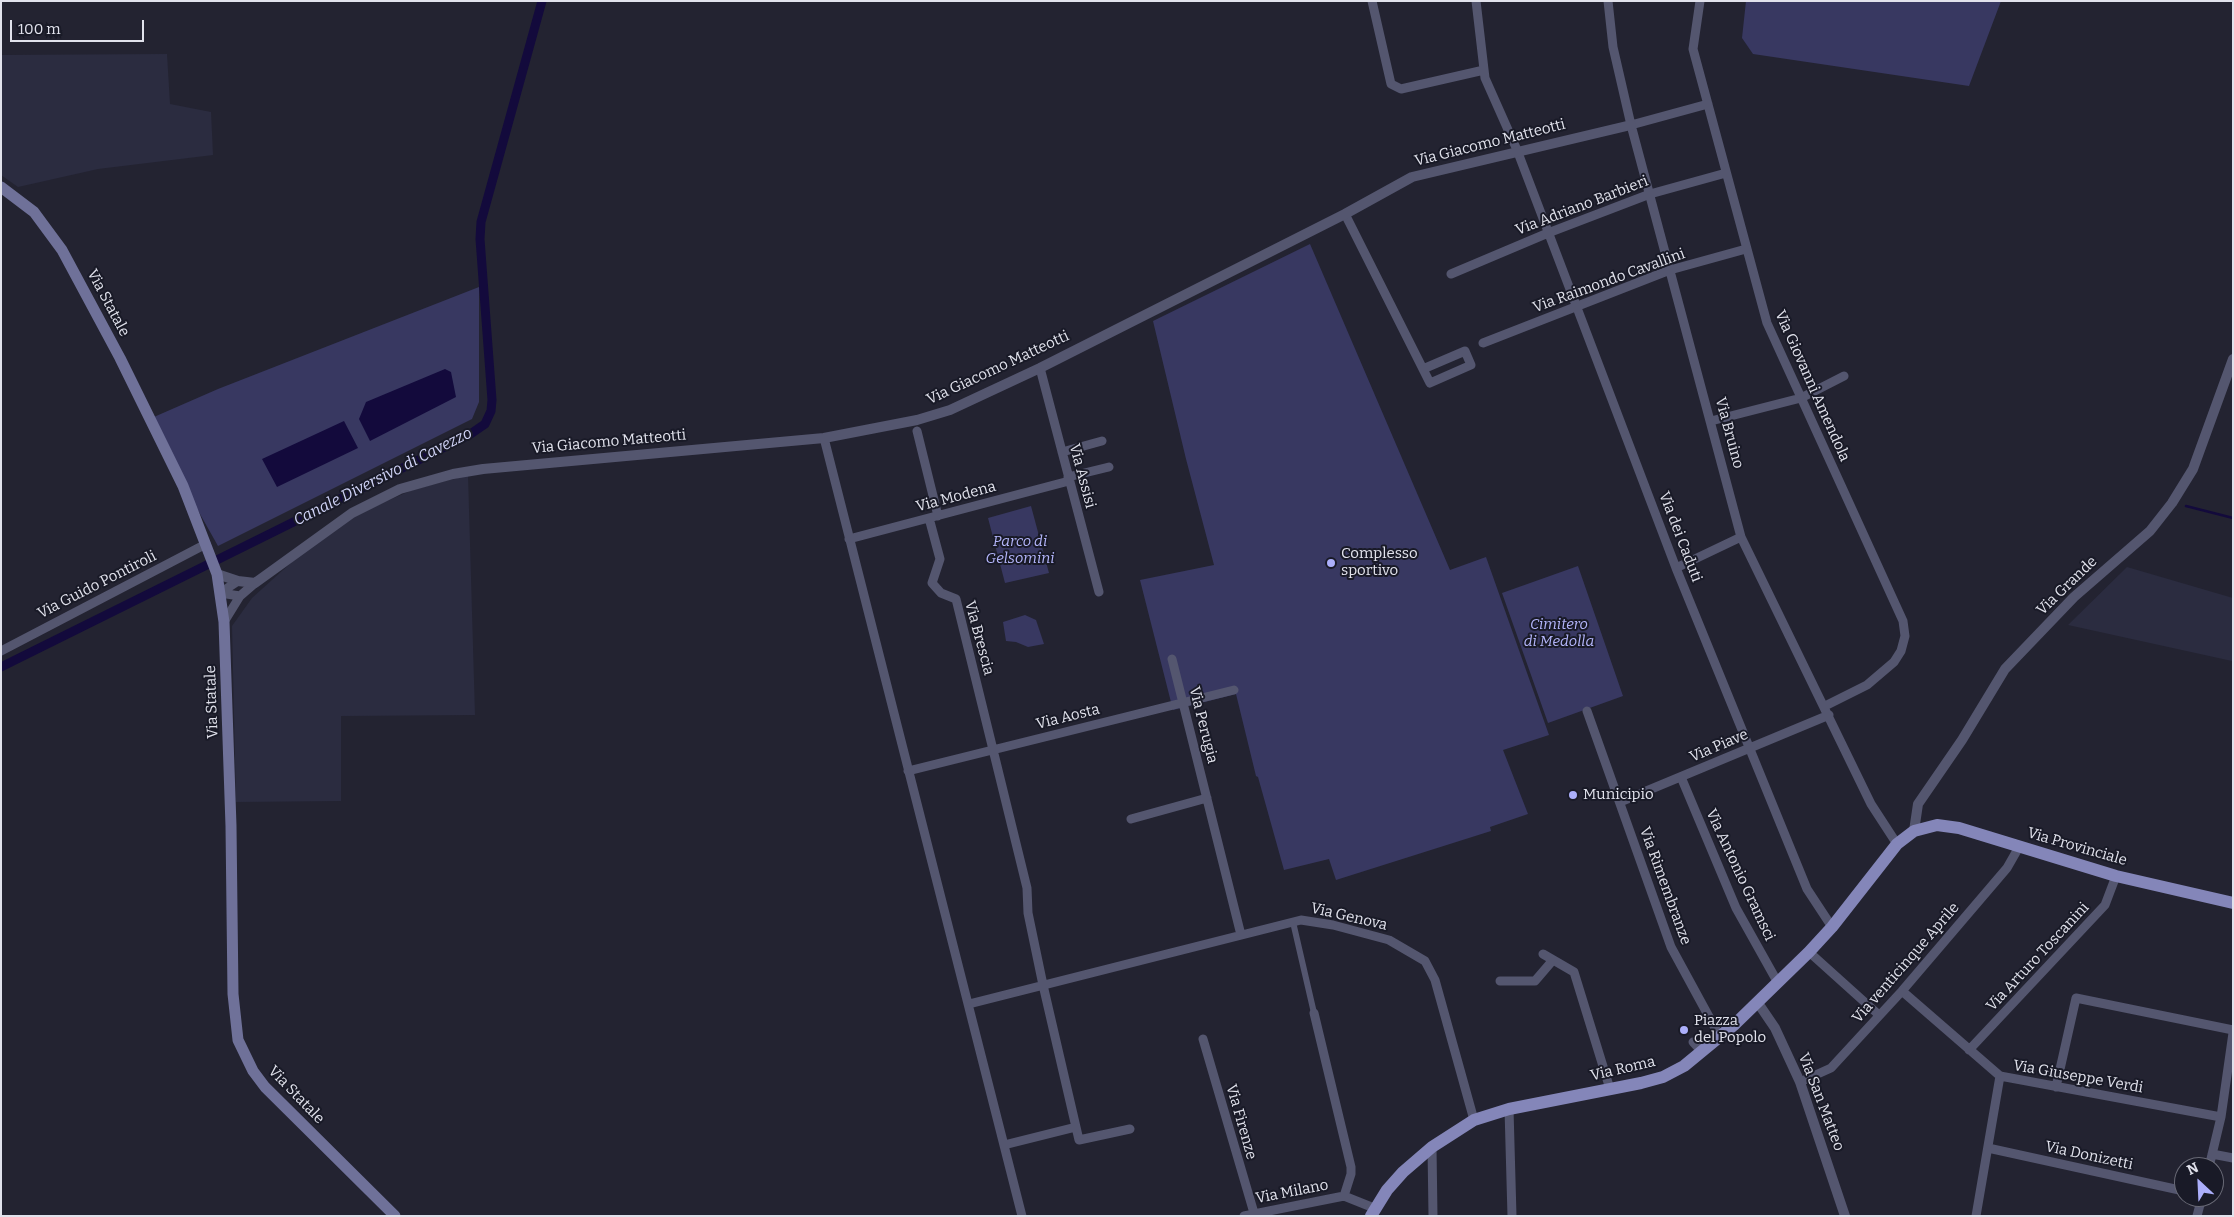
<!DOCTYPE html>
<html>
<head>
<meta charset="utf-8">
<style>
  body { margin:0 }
  #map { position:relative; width:2234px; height:1217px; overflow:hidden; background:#232331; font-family:Bitter,serif }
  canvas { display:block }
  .frame { position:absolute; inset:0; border:2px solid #e1e2ec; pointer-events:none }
  .north { position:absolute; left:2174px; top:1157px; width:50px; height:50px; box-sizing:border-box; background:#191a27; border:1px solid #696a76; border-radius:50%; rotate:335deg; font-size:14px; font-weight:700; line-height:20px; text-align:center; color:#e1e2ec }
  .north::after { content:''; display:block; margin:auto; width:18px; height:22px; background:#acaffb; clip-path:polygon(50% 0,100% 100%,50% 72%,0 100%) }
  .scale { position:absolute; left:10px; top:20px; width:134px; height:22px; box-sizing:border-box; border:2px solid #e1e2ec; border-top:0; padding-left:6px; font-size:15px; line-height:18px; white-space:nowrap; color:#e1e2ec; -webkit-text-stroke:4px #191a27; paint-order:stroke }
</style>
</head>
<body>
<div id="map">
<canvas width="2234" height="1217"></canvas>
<div class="frame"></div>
<div class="north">N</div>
<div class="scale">100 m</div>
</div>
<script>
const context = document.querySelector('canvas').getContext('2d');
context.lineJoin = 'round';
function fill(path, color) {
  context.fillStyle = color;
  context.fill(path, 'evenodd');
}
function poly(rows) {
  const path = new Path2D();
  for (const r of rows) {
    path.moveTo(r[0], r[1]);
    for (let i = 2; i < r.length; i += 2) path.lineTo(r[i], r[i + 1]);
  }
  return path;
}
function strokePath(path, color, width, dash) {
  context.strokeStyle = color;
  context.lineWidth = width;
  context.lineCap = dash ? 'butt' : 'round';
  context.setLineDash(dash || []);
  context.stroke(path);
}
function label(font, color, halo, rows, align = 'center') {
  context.font = font + ' Bitter,serif';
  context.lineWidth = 4;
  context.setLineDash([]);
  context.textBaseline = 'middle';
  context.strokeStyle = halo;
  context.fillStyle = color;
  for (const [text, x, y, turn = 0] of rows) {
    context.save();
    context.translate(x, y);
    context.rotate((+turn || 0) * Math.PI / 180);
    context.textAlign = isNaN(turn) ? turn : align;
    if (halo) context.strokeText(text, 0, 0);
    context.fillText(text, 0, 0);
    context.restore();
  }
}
fill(poly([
  [167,54,170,104,211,112,213,155,98,169,18,187,1,175,1,55],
  [468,475,475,715,341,716,341,801,236,802,232,626,252,598,303,552,359,513,410,491],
  [2127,567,2233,598,2232,661,2068,625]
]), '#2b2c40');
fill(poly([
  [1746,1,2001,1,1969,86,1753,54,1742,38],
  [1310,244,1450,570,1486,557,1549,735,1503,750,1528,814,1490,827,1491,831,1336,880,1329,859,1284,870,1258,777,1256,776,1236,694,1173,710,1140,580,1214,565,1186,459,1153,321],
  [479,287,479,402,472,419,218,546,147,420,218,389],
  [1031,506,1049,573,1005,583,988,518],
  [1578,566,1623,696,1548,723,1502,593],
  [1025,615,1036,620,1044,644,1028,647,1016,642,1006,641,1003,622]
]), '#383861');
fill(poly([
  [445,369,451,372,456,397,370,441,359,419,366,402],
  [344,421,358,448,277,487,262,459]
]), '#130a3c');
strokePath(poly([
  [2186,506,2233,518]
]), '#130a3c', 2.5);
strokePath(poly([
  [1,667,469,435,485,424,491,411,492,400,480,239,481,222,542,1]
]), '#130a3c', 9);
strokePath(poly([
  [1293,922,1314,1013]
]), '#54566f', 6);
strokePath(poly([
  [1372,1,1391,84,1401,89,1484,70],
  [1476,1,1485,78,1517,150,1676,568,1807,889,1832,927],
  [1608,1,1613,47,1631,125,1741,537,1871,804,1897,844],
  [1700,1,1693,49,1767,323,1903,621,1905,636,1901,651,1894,662,1867,685,1825,706],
  [1631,125,1708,104],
  [1345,214,1430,383,1471,365,1465,351,1423,369],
  [1451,274,1548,233,1650,194,1726,173],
  [1483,343,1670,270,1746,249],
  [1040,368,1099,592],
  [1711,421,1801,398,1844,376],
  [917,431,938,516],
  [824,438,1022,1216],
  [1062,452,1102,441],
  [1068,477,1109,467],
  [929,518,940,559,932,583,941,593,956,599,1027,888,1028,913,1043,985,1079,1140,1130,1129],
  [849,539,1069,481],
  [1676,568,1741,537],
  [238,581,220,593,240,596],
  [224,622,240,596,255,583],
  [1,651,206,544],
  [1172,659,1241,935],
  [1587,711,1671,947,1720,1037],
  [908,771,1234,690],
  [1681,777,1736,908,1778,983],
  [1620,802,1829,715],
  [1131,819,1207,798],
  [1809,952,1879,1015],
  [1543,954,1574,972,1610,1089],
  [1500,981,1535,981,1553,960],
  [1902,991,2000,1076,2221,1117],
  [969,1004,1301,920,1333,925,1389,940,1425,961,1435,980,1474,1120],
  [1314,1013,1351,1167,1351,1174,1344,1196],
  [1203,1039,1254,1213],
  [1693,1042,1702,1052],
  [1969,1050,2105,905,2116,876],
  [1800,1082,1831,1068,1902,991,2007,868,2019,847],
  [2056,1087,2076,998,2233,1030],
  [1509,1109,1512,1216],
  [1004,1145,1076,1127],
  [1432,1147,1433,1216],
  [1988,1148,2184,1191],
  [2212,1154,2233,1158],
  [2209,1167,2221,1117,2233,1033],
  [1244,1216,1344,1196,1374,1208],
  [1976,1216,2000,1076],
  [2197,1216,2202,1197]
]), '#54566f', 9);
strokePath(poly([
  [217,574,238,581,255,583,352,513,400,489,453,474,483,469,824,438,917,420,950,410,1040,368,1345,214,1412,177,1631,125],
  [1914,831,1918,804,1962,740,2005,669,2074,597,2150,531,2172,503,2193,469,2233,359],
  [1758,1003,1775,1028,1800,1082,1845,1216]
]), '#54566f', 10);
strokePath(poly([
  [1,187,34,212,62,250,120,358,183,486,217,574,224,622,231,826,233,994,238,1040,253,1071,265,1087,395,1216]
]), '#6f7199', 11);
strokePath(poly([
  [1371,1216,1387,1190,1403,1172,1432,1147,1474,1120,1509,1109,1641,1083,1663,1077,1684,1066,1735,1024,1809,952,1832,927,1897,844,1914,831,1937,825,1959,828,2116,876,2233,903]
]), '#8486b9', 12);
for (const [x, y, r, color] of [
  [1331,563,5,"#acaffb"],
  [1573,795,5,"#acaffb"],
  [1684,1030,5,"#acaffb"]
]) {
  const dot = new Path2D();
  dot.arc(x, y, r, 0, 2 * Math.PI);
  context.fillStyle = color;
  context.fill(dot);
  strokePath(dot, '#191a27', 2);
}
label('15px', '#e1e2ec', '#191a27', [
  ["Via Giacomo Matteotti",1490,143,-14],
  ["Via Adriano Barbieri",1582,206,-21],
  ["Via Raimondo Cavallini",1609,281,-20],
  ["Via Statale",108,303,62],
  ["Via Giacomo Matteotti",998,368,-25],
  ["Via Giovanni Amendola",1812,386,66],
  ["Via Bruino",1729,433,75],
  ["Via Giacomo Matteotti",609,442,-5],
  ["Via Assisi",1082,476,75],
  ["Via Modena",956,497,-15],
  ["Via dei Caduti",1680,537,69],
  ["Via Guido Pontiroli",97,585,-27],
  ["Via Grande",2067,586,-44],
  ["Via Brescia",979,638,75],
  ["Via Statale",212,702,-92],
  ["Via Aosta",1068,717,-14],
  ["Via Perugia",1203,725,76],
  ["Via Piave",1719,746,-23],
  ["Via Provinciale",2077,847,16],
  ["Via Antonio Gramsci",1740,875,65],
  ["Via Rimembranze",1665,886,70],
  ["Via Genova",1349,917,13],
  ["Via Arturo Toscanini",2038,957,-47],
  ["Via venticinque Aprile",1906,963,-49],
  ["Via Roma",1623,1069,-13],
  ["Via Giuseppe Verdi",2078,1077,10],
  ["Via Statale",296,1095,46],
  ["Via San Matteo",1821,1102,69],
  ["Via Firenze",1241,1122,74],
  ["Via Donizetti",2089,1156,12],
  ["Via Milano",1292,1192,-11]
]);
label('italic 15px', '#b4b6fb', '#191a27', [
  ["Parco di",1020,542],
  ["Gelsomini",1020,559],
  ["Cimitero",1559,625],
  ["di Medolla",1559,642]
]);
label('15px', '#e1e2ec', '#191a27', [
  ["Complesso",1341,554],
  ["sportivo",1341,571],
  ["Municipio",1583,795],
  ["Piazza",1694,1021],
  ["del Popolo",1694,1038]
], 'left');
label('italic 16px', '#d0d3f6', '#191a27', [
  ["Canale Diversivo di Cavezzo",383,477,-27]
]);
</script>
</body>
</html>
